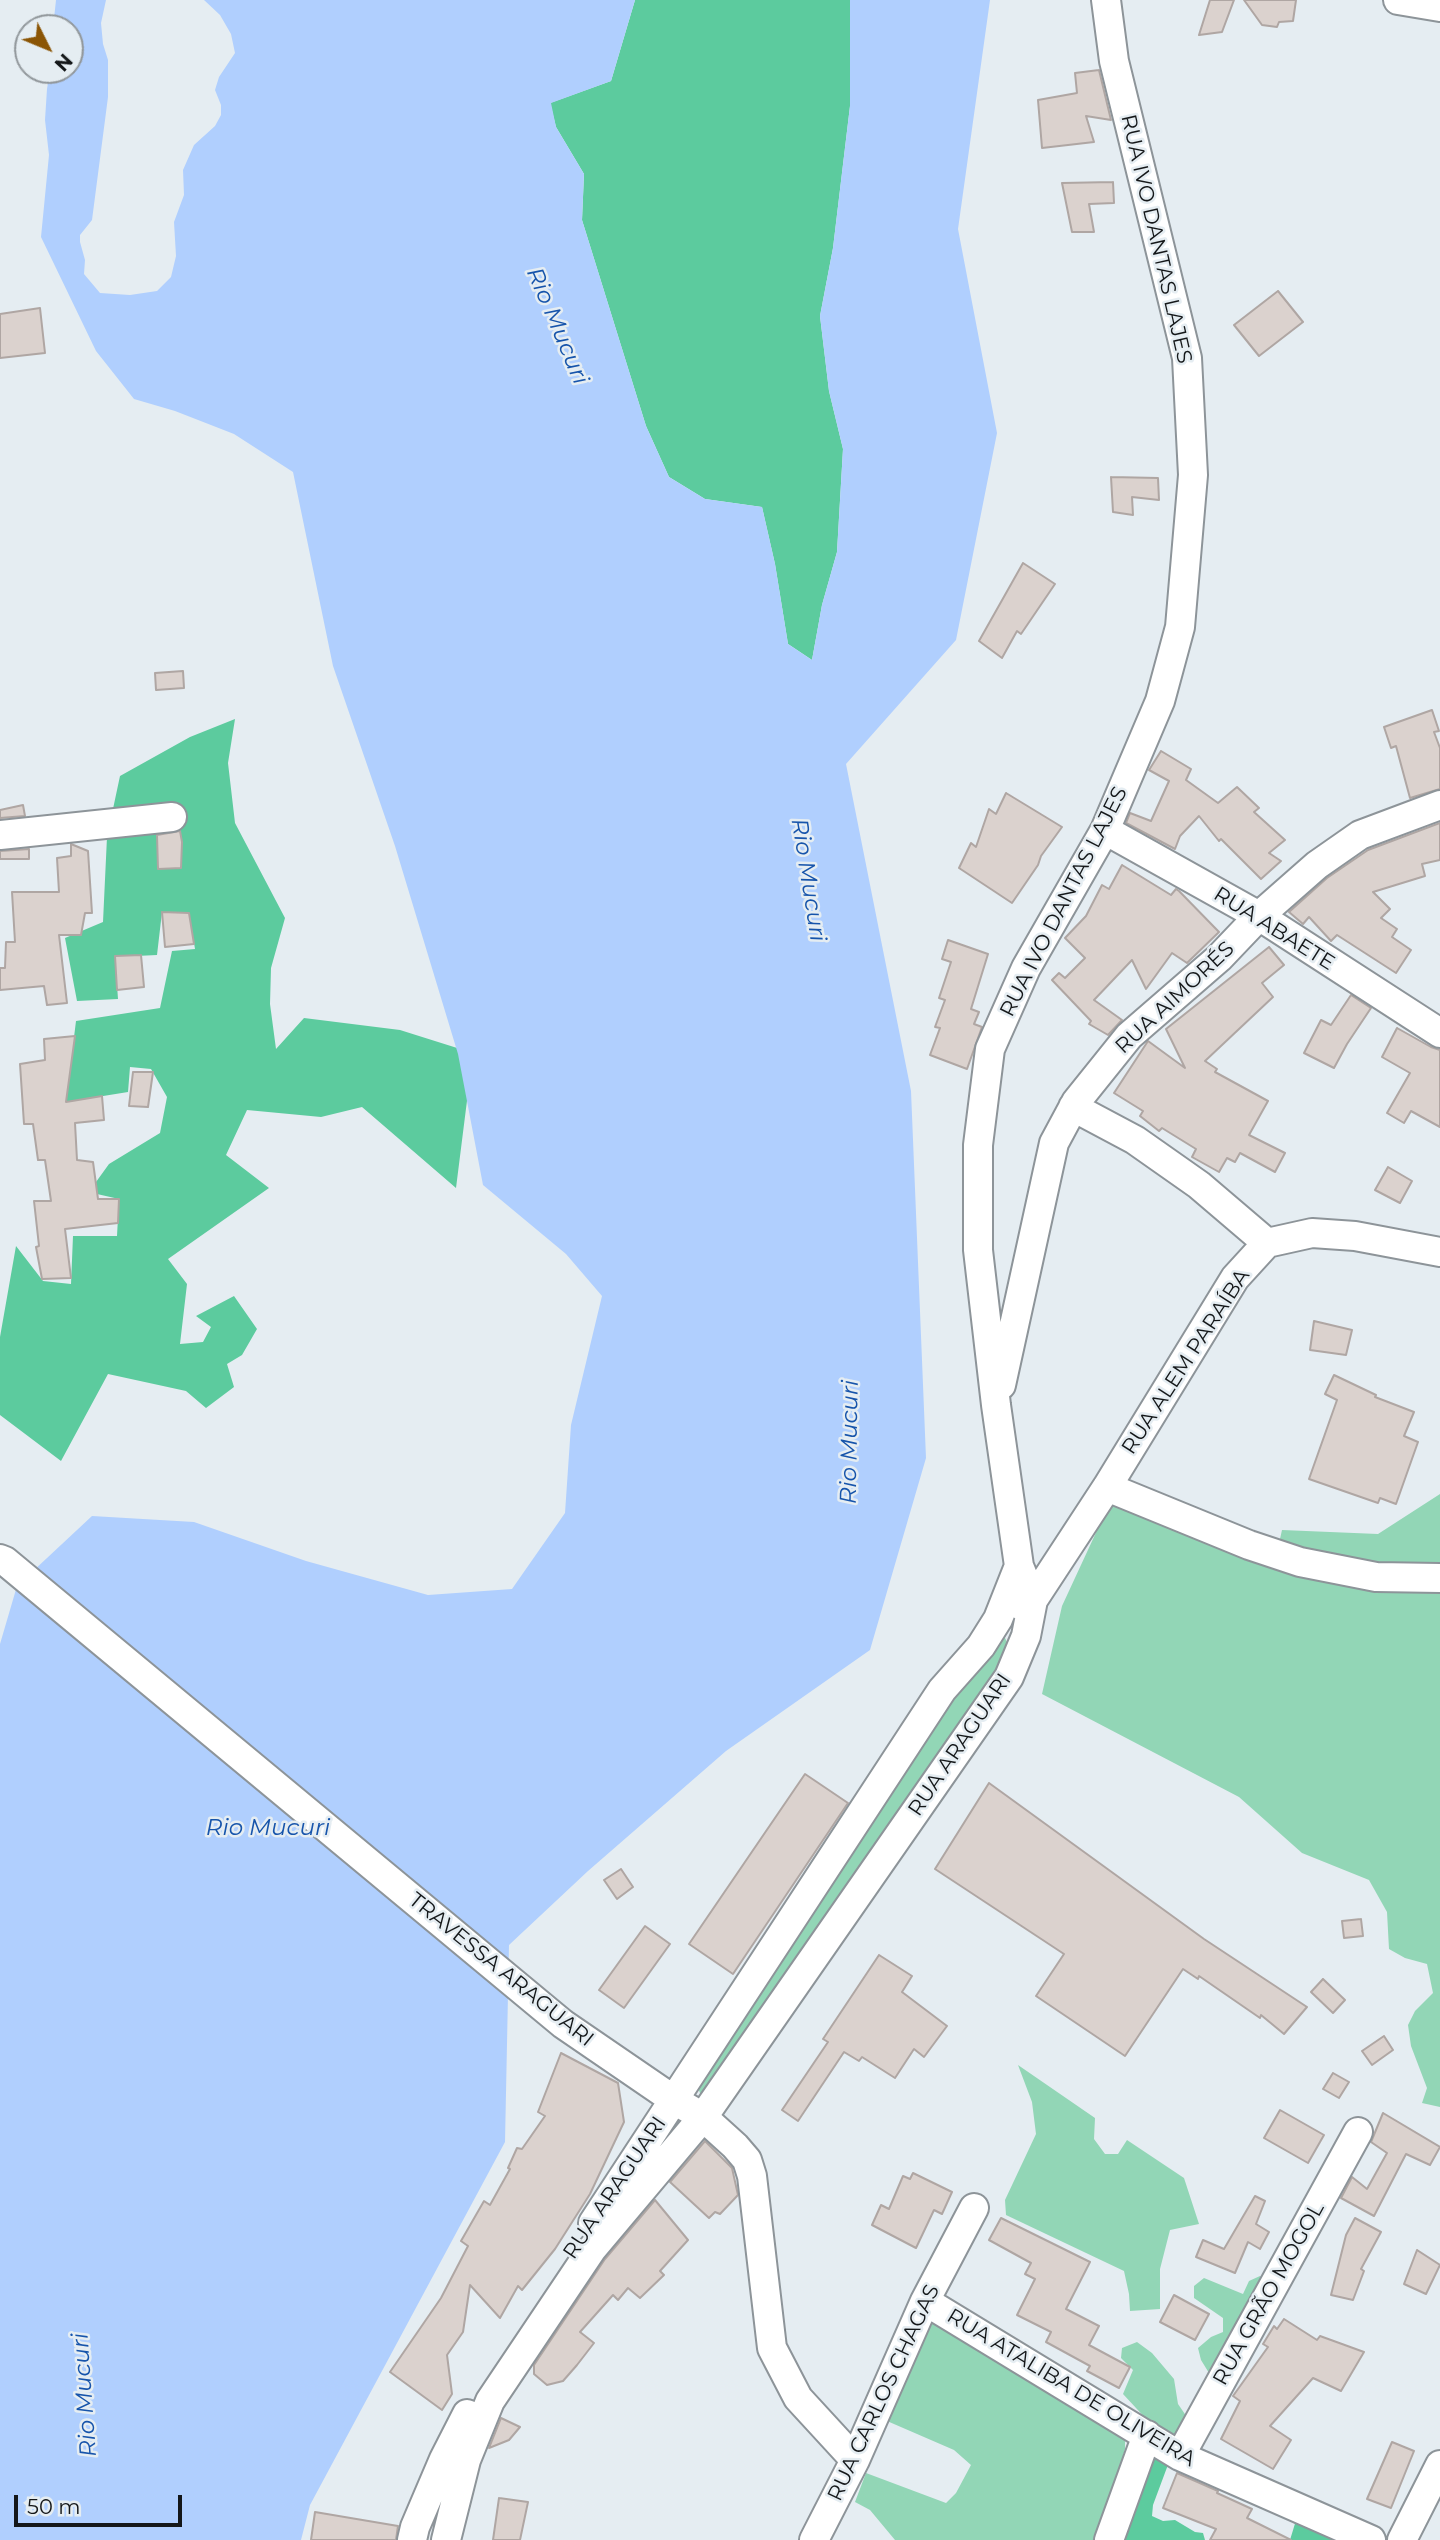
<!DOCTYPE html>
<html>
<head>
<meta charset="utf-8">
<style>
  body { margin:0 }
  #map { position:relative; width:1440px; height:2540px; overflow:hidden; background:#e5edf2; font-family:Montserrat,sans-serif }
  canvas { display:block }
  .north { position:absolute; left:14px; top:14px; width:70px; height:70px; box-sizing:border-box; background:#e5edf2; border:2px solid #91979b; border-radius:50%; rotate:133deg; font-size:19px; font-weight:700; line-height:28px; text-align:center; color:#141719 }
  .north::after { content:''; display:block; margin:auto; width:24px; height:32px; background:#8b5505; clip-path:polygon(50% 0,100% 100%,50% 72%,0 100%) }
  .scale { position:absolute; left:14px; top:2495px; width:168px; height:32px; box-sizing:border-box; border:4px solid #141719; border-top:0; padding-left:9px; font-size:21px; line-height:24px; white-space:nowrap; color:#141719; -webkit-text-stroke:5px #e5edf2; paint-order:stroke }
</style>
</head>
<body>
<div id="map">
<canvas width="1440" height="2540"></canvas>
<div class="north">N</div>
<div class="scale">50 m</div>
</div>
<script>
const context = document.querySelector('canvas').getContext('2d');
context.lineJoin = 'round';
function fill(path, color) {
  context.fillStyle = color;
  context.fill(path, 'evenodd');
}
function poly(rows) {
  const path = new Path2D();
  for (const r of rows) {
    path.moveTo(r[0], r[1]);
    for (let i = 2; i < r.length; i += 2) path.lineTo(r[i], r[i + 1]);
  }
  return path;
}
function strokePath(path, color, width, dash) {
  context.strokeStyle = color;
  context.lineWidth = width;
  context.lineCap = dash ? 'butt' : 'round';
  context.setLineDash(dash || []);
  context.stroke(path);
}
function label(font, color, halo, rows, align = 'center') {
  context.font = font + ' Montserrat,sans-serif';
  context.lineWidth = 5;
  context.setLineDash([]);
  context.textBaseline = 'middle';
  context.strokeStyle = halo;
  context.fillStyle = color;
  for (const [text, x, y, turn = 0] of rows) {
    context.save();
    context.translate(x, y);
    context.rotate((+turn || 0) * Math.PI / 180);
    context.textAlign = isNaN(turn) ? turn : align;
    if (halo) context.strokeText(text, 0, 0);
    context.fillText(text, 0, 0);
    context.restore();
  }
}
fill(poly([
  [1440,1494,1440,1567,1376,1569,1278,1548,1282,1530,1378,1534],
  [1112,1498,1440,1590,1440,2107,1422,2103,1427,2088,1411,2046,1408,2025,1415,2011,1433,1993,1427,1964,1405,1958,1389,1949,1387,1912,1369,1880,1302,1853,1239,1797,1042,1694,1062,1606],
  [999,1637,1005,1638,1008,1644,1005,1657,712,2095,705,2096,700,2093,696,2082,990,1640],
  [1018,2065,1095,2118,1094,2139,1105,2154,1118,2154,1127,2140,1184,2178,1199,2224,1170,2230,1160,2269,1160,2309,1130,2311,1129,2294,1124,2271,1006,2215,1005,2200,1036,2134,1032,2102],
  [1260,2276,1265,2280,1217,2368,1209,2373,1201,2360,1198,2348,1211,2337,1223,2332,1223,2318,1194,2298,1194,2286,1204,2278,1243,2294,1249,2281],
  [933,2323,1003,2363,1058,2400,1106,2422,1125,2436,1125,2449,1101,2540,895,2540,870,2510,855,2502,866,2473,946,2503,956,2493,971,2465,954,2450,887,2421,911,2352],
  [1137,2342,1152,2353,1174,2379,1178,2404,1189,2420,1184,2429,1172,2435,1149,2422,1123,2394,1133,2370,1121,2358,1122,2348]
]), '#92d6b6');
fill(poly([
  [635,0,850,0,850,106,833,248,820,316,829,391,843,449,837,552,822,605,812,660,788,644,775,564,762,507,705,499,669,477,646,426,582,220,584,174,556,127,550,103,611,81],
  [235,719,228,763,235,823,285,918,271,968,270,1004,276,1049,304,1018,400,1030,473,1053,456,1188,362,1107,321,1117,247,1110,226,1155,269,1188,168,1259,187,1284,180,1344,203,1342,211,1327,196,1316,234,1296,257,1329,242,1355,227,1364,234,1387,206,1408,186,1391,108,1374,61,1461,0,1415,0,1337,16,1246,43,1281,71,1284,73,1236,117,1236,119,1199,97,1194,96,1182,109,1164,160,1133,167,1097,151,1069,130,1067,128,1092,66,1102,76,1021,160,1008,172,951,195,949,189,913,162,912,157,955,115,957,118,999,77,1001,65,938,103,922,107,837,120,776,190,737],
  [1151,2452,1169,2462,1153,2505,1152,2516,1163,2521,1175,2520,1195,2532,1203,2533,1205,2540,1122,2540],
  [1297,2517,1351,2540,1290,2540]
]), '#5ccb9e');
fill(poly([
  [56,0,106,0,101,23,103,44,108,60,108,97,92,220,80,235,80,242,85,260,84,274,100,293,130,295,157,291,171,277,176,256,174,222,184,195,183,170,194,145,215,126,221,115,221,105,215,90,219,77,235,53,231,34,220,15,204,0,635,0,611,81,551,103,556,127,584,174,582,220,646,426,669,477,705,499,762,507,775,564,788,644,812,660,822,605,837,552,843,449,829,391,820,316,833,248,850,106,850,0,990,0,958,229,997,433,956,640,846,764,911,1091,926,1458,870,1650,726,1751,588,1871,509,1945,505,2142,310,2505,301,2540,0,2540,0,1644,17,1586,92,1516,194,1522,306,1561,428,1595,512,1589,565,1513,571,1425,602,1296,566,1254,483,1185,458,1054,395,846,333,666,293,472,234,434,175,411,134,399,96,351,41,237,49,155,45,120,47,89,50,70,70,70,70,28,53,28]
]), '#b0cffe');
const building = poly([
  [1210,0,1234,0,1222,32,1199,35,1210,0],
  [1244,0,1296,0,1293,21,1279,22,1277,27,1262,25,1244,0],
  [1099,70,1111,120,1086,116,1094,142,1042,148,1038,100,1077,93,1075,73,1099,70],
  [1113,182,1114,203,1089,204,1094,232,1072,232,1062,183,1113,182],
  [1278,291,1303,322,1259,356,1234,325,1278,291],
  [40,308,45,353,0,358,0,314,40,308],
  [1111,477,1158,478,1159,500,1132,497,1133,515,1113,512,1111,477],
  [1023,563,1055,584,1021,634,1017,631,1002,658,979,641,1023,563],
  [183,671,184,688,156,690,155,673,183,671],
  [1432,710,1439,731,1434,732,1440,748,1440,789,1410,798,1396,746,1391,748,1384,727,1432,710],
  [1161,751,1191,769,1186,780,1218,803,1237,787,1259,808,1254,812,1285,840,1269,853,1281,861,1261,879,1221,839,1219,841,1199,816,1180,836,1175,849,1126,823,1130,813,1151,821,1169,781,1149,770,1161,751],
  [1006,793,1062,827,1041,856,1038,865,1012,903,959,868,971,843,976,847,989,809,996,814,1006,793],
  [23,805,25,816,0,818,0,810,23,805],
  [1440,823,1440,860,1422,864,1425,876,1373,892,1390,909,1381,918,1397,929,1392,937,1411,950,1396,973,1337,935,1331,941,1309,917,1303,924,1289,912,1327,878,1368,850,1440,823],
  [180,831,182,842,181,868,158,869,157,835,180,831],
  [71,844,88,851,92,913,85,913,81,935,59,935,67,1003,47,1005,44,986,0,990,0,968,5,968,6,942,15,942,12,892,59,892,57,858,71,856,71,844],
  [29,849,29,859,0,859,0,851,29,849],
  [1122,865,1171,895,1176,889,1179,891,1219,932,1187,963,1172,953,1146,989,1132,960,1094,1000,1122,1020,1108,1035,1089,1024,1091,1021,1052,980,1059,973,1065,978,1085,958,1065,938,1086,916,1102,885,1109,889,1122,865],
  [162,912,189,913,194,944,165,947,162,912],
  [948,940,988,954,971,1009,979,1012,974,1024,982,1027,967,1069,930,1055,940,1028,935,1027,945,1000,939,998,951,962,942,959,948,940],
  [1269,947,1284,965,1262,983,1273,997,1205,1061,1217,1069,1215,1072,1268,1101,1249,1135,1285,1153,1275,1172,1240,1153,1235,1162,1227,1158,1219,1172,1192,1157,1196,1149,1162,1128,1159,1131,1140,1116,1143,1111,1114,1093,1148,1041,1185,1068,1166,1029,1269,947],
  [141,955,144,987,117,990,115,956,141,955],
  [1351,995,1371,1008,1347,1044,1334,1068,1304,1053,1321,1020,1331,1025,1351,995],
  [1397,1028,1431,1047,1440,1050,1440,1127,1411,1111,1404,1123,1387,1113,1410,1073,1382,1057,1397,1028],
  [75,1036,66,1102,102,1096,104,1120,75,1123,77,1160,93,1162,98,1199,119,1199,118,1223,65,1229,71,1278,42,1279,36,1247,39,1246,34,1201,51,1201,45,1160,38,1160,33,1124,24,1124,20,1064,45,1060,44,1039,75,1036],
  [133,1072,153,1072,148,1107,129,1106,133,1072],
  [1388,1167,1412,1181,1400,1203,1375,1190,1388,1167],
  [1314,1321,1352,1330,1346,1355,1310,1350,1314,1321],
  [1334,1375,1376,1395,1375,1397,1414,1412,1404,1436,1418,1442,1396,1504,1380,1498,1378,1503,1309,1479,1337,1400,1325,1394,1334,1375],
  [805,1774,848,1803,733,1974,689,1944,805,1774],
  [989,1783,1204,1939,1307,2007,1284,2034,1261,2015,1260,2018,1199,1976,1198,1979,1183,1969,1125,2056,1036,1996,1064,1954,935,1869,989,1783],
  [621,1869,633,1887,617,1899,604,1880,621,1869],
  [1361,1919,1363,1936,1344,1938,1342,1921,1361,1919],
  [645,1926,670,1944,624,2008,599,1990,645,1926],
  [879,1955,912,1976,902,1992,947,2026,924,2057,914,2049,895,2078,862,2057,859,2061,844,2052,798,2121,782,2110,828,2042,823,2039,879,1955],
  [1323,1979,1345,2000,1333,2013,1311,1992,1323,1979],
  [1384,2036,1393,2050,1372,2065,1362,2051,1384,2036],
  [561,2053,618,2083,624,2122,590,2194,555,2249,522,2290,518,2286,500,2318,470,2285,463,2332,447,2355,452,2394,442,2410,390,2372,441,2298,468,2246,461,2241,484,2201,490,2205,510,2169,508,2168,517,2148,522,2149,545,2116,538,2112,561,2053],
  [1333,2073,1349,2082,1339,2098,1323,2089,1333,2073],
  [1280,2110,1324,2135,1308,2163,1264,2138,1280,2110],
  [1383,2113,1440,2147,1430,2165,1406,2154,1374,2216,1341,2198,1352,2177,1367,2189,1387,2153,1371,2142,1383,2113],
  [705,2141,732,2168,738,2195,720,2214,715,2212,709,2218,670,2182,705,2141],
  [913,2173,952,2192,942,2214,934,2210,916,2248,872,2225,881,2205,889,2209,903,2176,910,2179,913,2173],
  [1255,2196,1265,2201,1256,2224,1269,2232,1260,2249,1248,2242,1235,2273,1196,2257,1203,2240,1224,2249,1255,2196],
  [655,2200,688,2240,660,2271,664,2275,640,2298,628,2288,618,2300,613,2295,580,2332,594,2343,577,2365,563,2381,547,2385,534,2374,534,2365,605,2259,655,2200],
  [1001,2218,1090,2262,1066,2309,1099,2326,1089,2345,1130,2367,1119,2388,1087,2371,1090,2366,1046,2342,1051,2332,1017,2315,1035,2279,1025,2274,1031,2263,989,2240,1001,2218],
  [1355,2218,1381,2232,1361,2269,1364,2271,1353,2300,1331,2295,1346,2235,1355,2218],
  [1417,2250,1440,2265,1426,2294,1404,2284,1417,2250],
  [1174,2295,1209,2314,1195,2340,1160,2322,1174,2295],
  [1284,2319,1317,2340,1320,2336,1364,2352,1341,2391,1313,2378,1270,2426,1291,2440,1273,2469,1221,2439,1240,2401,1233,2396,1268,2347,1263,2344,1274,2326,1277,2329,1284,2319],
  [501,2418,520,2427,509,2440,489,2448,501,2418],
  [1392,2442,1414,2451,1391,2508,1367,2499,1392,2442],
  [1177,2473,1218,2491,1217,2493,1252,2509,1247,2518,1291,2540,1210,2540,1216,2529,1163,2508,1177,2473],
  [499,2498,528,2502,520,2540,493,2540,499,2498],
  [315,2512,398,2526,396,2540,311,2540,315,2512]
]);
fill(building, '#dbd2ce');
strokePath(building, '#afa6a3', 2);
const minor = poly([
  [1398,0,1440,7],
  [1105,830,1259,916,1440,1033],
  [0,835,172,817],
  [1073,1107,1135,1140,1199,1185,1267,1243],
  [1001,1385,1054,1143,1076,1102,1129,1036,1219,958,1259,916,1317,865,1360,835,1440,805],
  [1107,1487,1249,1545,1300,1562,1376,1577,1440,1578],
  [0,1559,5,1561,563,2024,674,2100,703,2117,735,2146,747,2160,752,2176,772,2348,798,2398,855,2460],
  [1022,1606,1033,1600,1107,1487,1235,1278,1267,1243,1312,1233,1355,1236,1440,1252],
  [593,2223,942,1690,981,1646,998,1619,1019,1566],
  [925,2301,1180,2456,1371,2540],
  [1180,2456,1358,2132],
  [412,2540,415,2527,444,2459,467,2414],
  [446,2540,466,2460,490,2401,592,2249,703,2117,1009,1677,1026,1636,1033,1600,1019,1566,996,1405,978,1250,978,1145,990,1049,1026,968,1105,830,1160,701,1180,627,1193,475,1187,358,1114,61,1106,0],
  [814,2540,855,2460,925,2301,974,2208],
  [1109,2540,1147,2435],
  [1402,2540,1440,2465]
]);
strokePath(minor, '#8d9499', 32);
strokePath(minor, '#fff', 28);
label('21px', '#141719', '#e5edf2', [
  ["RUA IVO DANTAS LAJES",1156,239,77],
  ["RUA IVO DANTAS LAJES",1064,902,-63],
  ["RUA ABAETE",1274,929,32],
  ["RUA AIMORÉS",1175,998,-43],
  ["RUA ALEM PARAÍBA",1186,1362,-57],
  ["RUA ARAGUARI",960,1745,-56],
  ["TRAVESSA ARAGUARI",501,1970,39],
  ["RUA ARAGUARI",615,2188,-56],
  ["RUA GRÃO MOGOL",1269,2294,-61],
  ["RUA ATALIBA DE OLIVEIRA",1071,2388,31],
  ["RUA CARLOS CHAGAS",884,2393,-65]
]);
label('italic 23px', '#1654ab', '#e5edf2', [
  ["Rio Mucuri",557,326,67],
  ["Rio Mucuri",808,880,81],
  ["Rio Mucuri",850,1442,-89],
  ["Rio Mucuri",268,1828],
  ["Rio Mucuri",85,2395,-94]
]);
</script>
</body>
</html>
